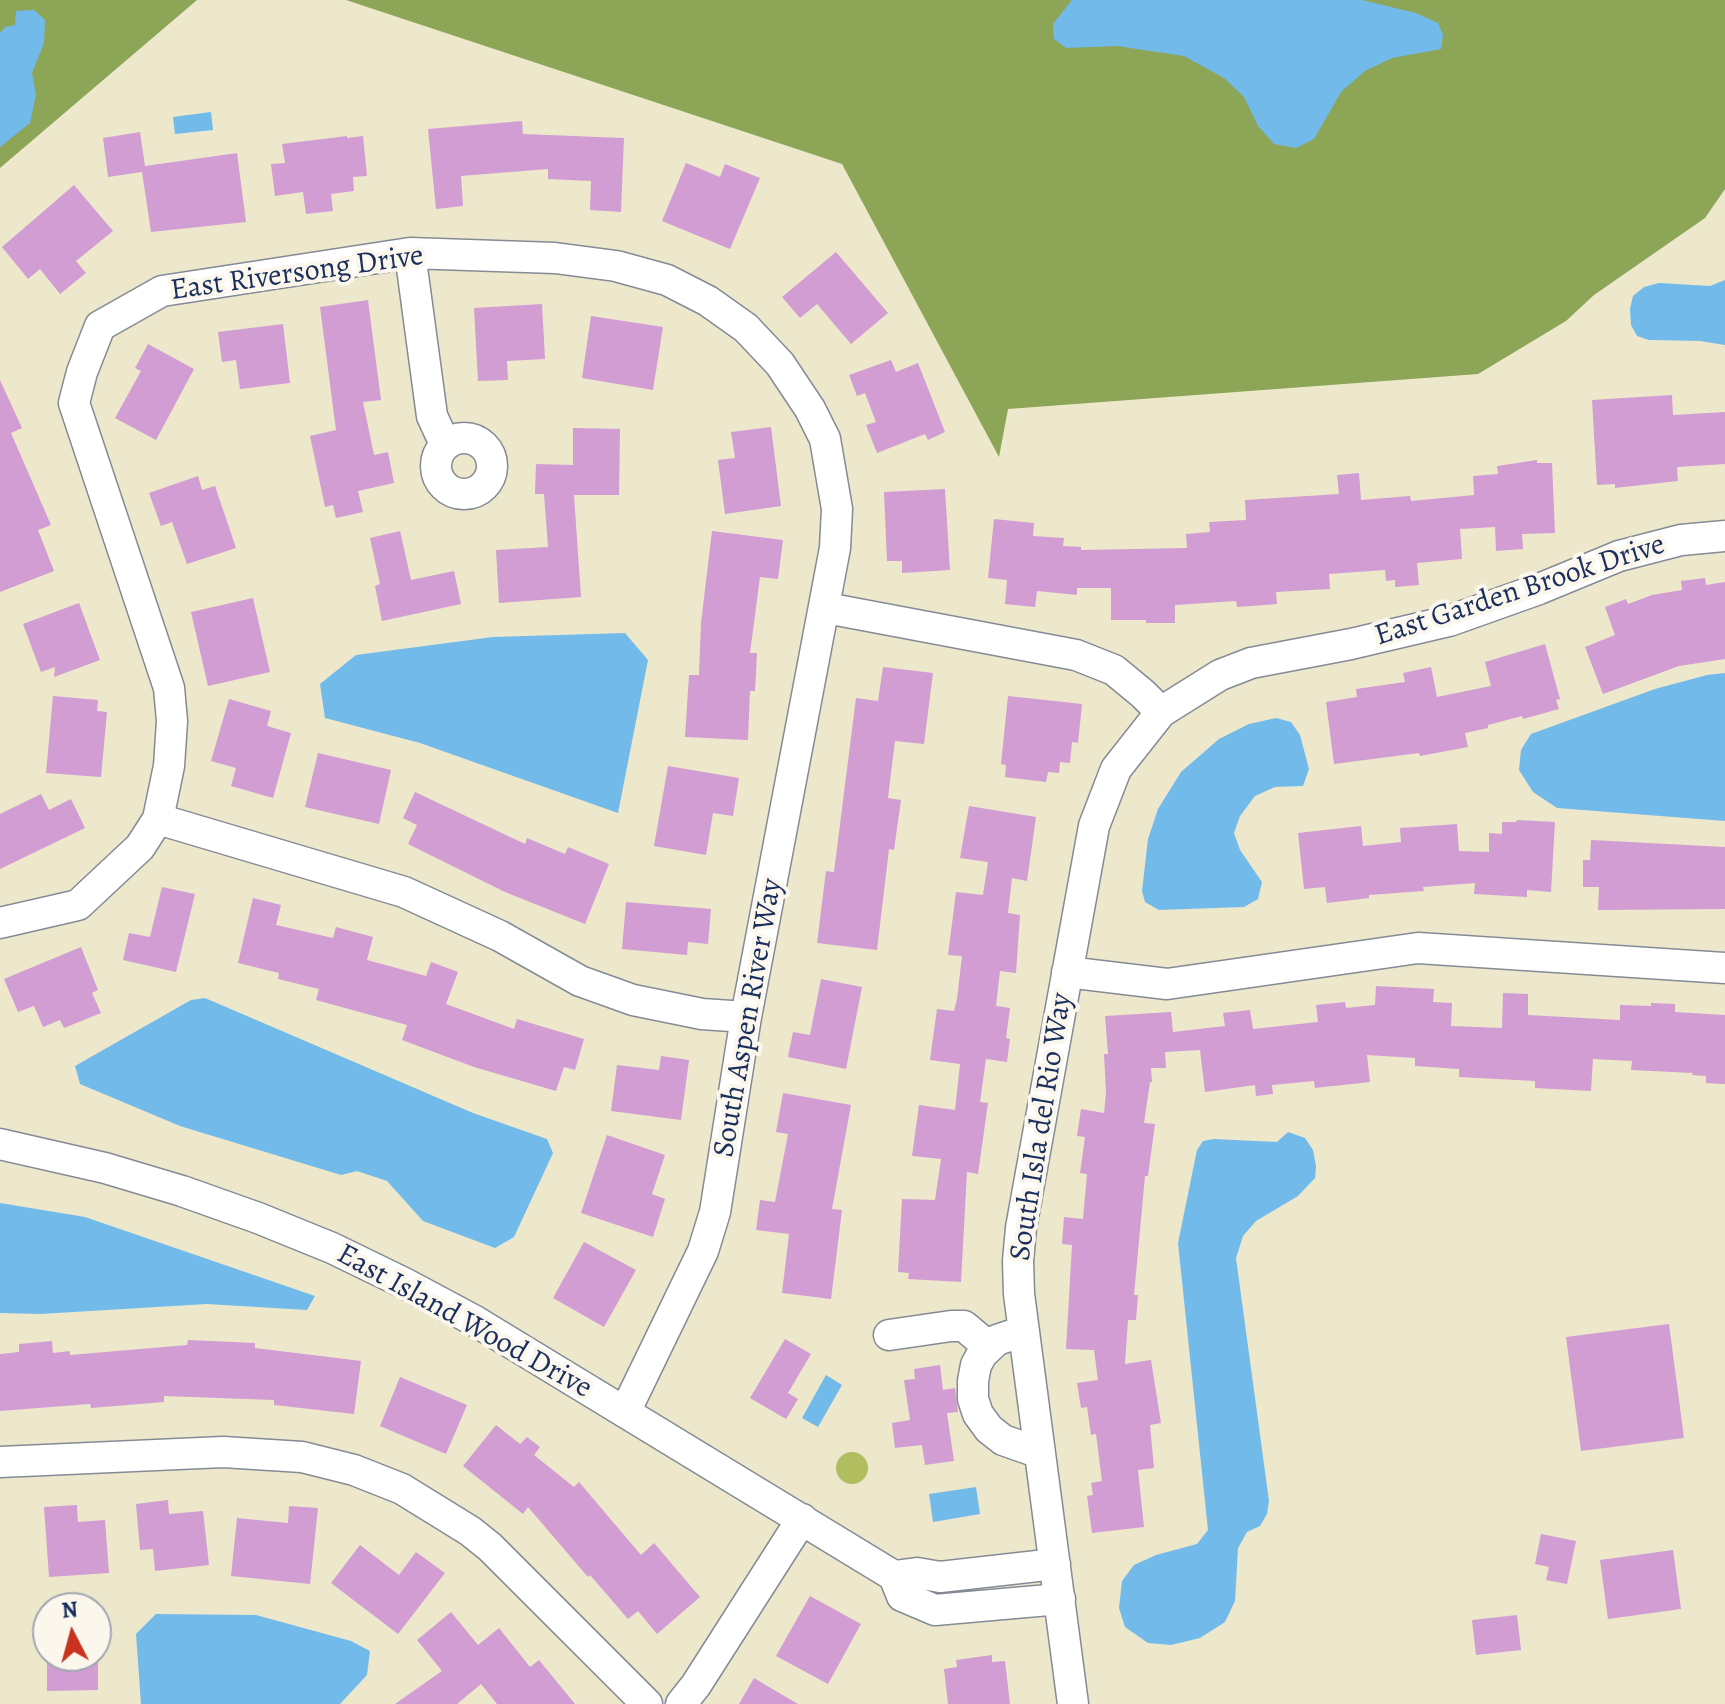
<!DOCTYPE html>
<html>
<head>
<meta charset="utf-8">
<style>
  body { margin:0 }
  #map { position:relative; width:1725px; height:1704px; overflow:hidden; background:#ede7cc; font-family:Alegreya,serif }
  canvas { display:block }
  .north { position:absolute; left:32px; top:1592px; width:80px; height:80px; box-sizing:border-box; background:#fbf7ec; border:2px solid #a1a7b3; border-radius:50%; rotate:354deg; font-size:22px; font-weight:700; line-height:32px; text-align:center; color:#1b2f5e }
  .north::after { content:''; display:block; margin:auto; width:28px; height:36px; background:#c8321e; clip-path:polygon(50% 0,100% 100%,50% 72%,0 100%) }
</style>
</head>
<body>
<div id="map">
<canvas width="1725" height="1704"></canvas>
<div class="north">N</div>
</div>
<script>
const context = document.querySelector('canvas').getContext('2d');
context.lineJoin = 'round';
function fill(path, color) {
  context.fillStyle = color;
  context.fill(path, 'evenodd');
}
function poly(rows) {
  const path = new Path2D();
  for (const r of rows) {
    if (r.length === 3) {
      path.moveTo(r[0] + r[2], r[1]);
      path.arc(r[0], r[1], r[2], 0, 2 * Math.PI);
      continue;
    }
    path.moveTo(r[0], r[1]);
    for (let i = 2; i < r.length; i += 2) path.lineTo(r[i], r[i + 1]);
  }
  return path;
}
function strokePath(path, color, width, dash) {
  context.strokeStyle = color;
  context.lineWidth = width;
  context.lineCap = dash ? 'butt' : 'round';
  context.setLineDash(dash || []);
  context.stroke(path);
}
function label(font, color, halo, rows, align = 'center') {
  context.font = font + ' Alegreya,serif';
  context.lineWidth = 8;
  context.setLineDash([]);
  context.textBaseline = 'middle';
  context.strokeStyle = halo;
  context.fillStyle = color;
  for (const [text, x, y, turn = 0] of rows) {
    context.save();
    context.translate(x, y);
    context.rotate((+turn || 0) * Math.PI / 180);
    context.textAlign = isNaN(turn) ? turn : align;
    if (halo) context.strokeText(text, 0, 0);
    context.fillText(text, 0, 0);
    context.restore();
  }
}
fill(poly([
  [852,1468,16]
]), '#b0be60');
fill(poly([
  [0,0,197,0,0,168],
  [346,0,1725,0,1725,189,1705,218,1594,295,1566,321,1478,374,1008,409,999,457,842,164]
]), '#8ca556');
fill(poly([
  [1072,0,1362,0,1416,13,1438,23,1443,35,1441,49,1392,58,1365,71,1341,92,1314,139,1296,148,1274,144,1258,126,1244,97,1224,78,1184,56,1117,46,1066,48,1054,39,1053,24],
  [34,10,45,20,44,43,32,73,36,95,30,123,0,147,0,33,5,27,15,25,16,11],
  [211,112,213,130,175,134,173,117],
  [1725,280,1725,345,1700,341,1649,340,1637,336,1631,325,1630,309,1633,296,1644,287,1659,283,1710,286],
  [625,633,648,660,618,813,420,743,325,718,320,684,356,655,493,637],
  [1725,673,1725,821,1557,808,1533,792,1519,770,1521,750,1531,734,1655,689,1707,675],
  [1276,718,1291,722,1300,735,1309,769,1303,786,1275,787,1255,796,1240,816,1234,833,1240,850,1262,882,1258,899,1244,907,1159,910,1145,902,1142,891,1148,839,1158,809,1181,772,1219,739,1249,724],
  [205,998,473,1113,547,1139,553,1153,514,1237,495,1248,423,1221,387,1181,357,1171,341,1175,180,1126,80,1084,75,1066,191,1000],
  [1288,1132,1305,1138,1313,1150,1316,1166,1315,1178,1298,1196,1256,1221,1243,1236,1236,1258,1269,1501,1267,1514,1260,1526,1247,1532,1238,1548,1235,1601,1225,1622,1200,1638,1171,1645,1148,1643,1125,1627,1119,1608,1122,1581,1134,1565,1156,1555,1197,1544,1208,1530,1178,1243,1197,1150,1203,1141,1214,1139,1277,1142],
  [0,1203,85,1217,315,1296,307,1310,207,1304,40,1314,0,1313],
  [826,1375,842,1385,818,1427,802,1418],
  [976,1487,980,1514,933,1522,929,1494],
  [156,1614,256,1615,351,1641,370,1651,367,1675,340,1704,141,1704,136,1634]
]), '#72baea');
fill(poly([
  [522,121,523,134,624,138,621,212,590,210,591,181,548,179,548,169,461,176,463,206,436,209,428,129],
  [140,132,145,166,237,153,246,222,151,232,142,172,108,177,103,138],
  [347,136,347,138,363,136,367,176,353,177,354,191,331,194,333,211,306,214,303,192,275,196,271,164,285,163,282,144],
  [686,163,720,177,725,164,760,178,730,249,662,221],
  [74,185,113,231,76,261,86,273,60,294,40,269,28,279,2,247],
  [836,252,888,313,851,344,817,304,800,318,782,297],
  [368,300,381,400,363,402,374,455,388,452,394,483,358,491,363,512,336,518,333,505,325,507,310,436,336,430,320,307],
  [542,304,545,359,507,361,508,380,478,381,474,308],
  [591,316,663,327,653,390,582,378],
  [283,324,290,383,240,389,236,360,222,362,218,332],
  [148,344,194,369,156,440,115,418,141,371,135,368],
  [891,360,896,372,918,363,945,432,928,440,925,434,877,453,866,425,876,422,865,393,857,396,849,375],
  [0,380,22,428,11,433,51,525,38,530,54,571,0,592],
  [1672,395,1673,415,1725,412,1725,464,1677,467,1678,481,1615,488,1615,484,1597,485,1592,400],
  [771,427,781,506,725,514,718,460,735,458,731,432],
  [573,428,620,429,619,495,574,495,581,597,499,603,496,550,548,547,544,494,535,494,536,464,573,465],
  [1537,460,1537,463,1552,463,1555,533,1522,534,1523,549,1496,551,1495,527,1460,529,1462,559,1417,563,1419,585,1395,587,1395,580,1386,581,1385,570,1329,574,1330,589,1276,592,1277,604,1237,607,1236,601,1175,605,1175,623,1146,623,1146,620,1111,620,1111,588,1077,588,1077,595,1037,591,1035,607,1005,604,1007,580,988,578,994,519,1034,523,1033,536,1064,538,1063,546,1081,547,1081,550,1187,548,1186,534,1210,532,1209,522,1246,520,1245,500,1339,494,1337,475,1359,473,1361,500,1410,496,1411,501,1474,495,1473,476,1498,474,1497,466],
  [198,476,202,490,215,486,236,548,187,564,172,522,161,526,149,493],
  [945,489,950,570,902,573,902,561,887,561,884,492],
  [400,531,411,580,454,571,461,604,382,621,375,586,380,584,370,538],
  [712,531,783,540,778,579,760,577,750,653,757,653,755,691,750,691,748,740,685,737,689,675,699,675,701,623],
  [1705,578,1706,585,1725,582,1725,659,1679,666,1603,694,1585,647,1615,635,1605,607,1626,599,1628,604,1652,595,1682,590,1681,581],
  [253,598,270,672,208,686,191,612],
  [79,603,100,660,54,677,55,667,41,672,23,624],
  [1545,644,1560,699,1556,700,1559,709,1523,719,1522,716,1488,725,1488,728,1465,733,1468,747,1420,756,1419,753,1334,764,1326,702,1357,697,1356,689,1405,682,1403,673,1431,667,1437,697,1491,686,1485,662],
  [883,667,933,673,924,744,895,741,888,798,901,800,894,850,889,849,877,950,817,943,826,871,834,872,856,698,878,701],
  [53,696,98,700,97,711,107,712,101,777,46,773],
  [1008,696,1082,704,1078,743,1072,742,1070,763,1060,762,1059,773,1048,772,1046,782,1005,777,1006,765,1001,764],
  [229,699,271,711,267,726,291,733,273,798,231,786,236,768,211,761],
  [318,753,391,770,379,824,305,807],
  [668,766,739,778,733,816,713,813,706,855,654,846],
  [415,792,525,844,527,838,565,854,568,847,609,864,585,924,505,892,408,844,417,825,403,818],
  [41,794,49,810,71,799,85,828,0,869,0,814],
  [969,806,1036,817,1027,881,1012,878,1008,913,1020,915,1016,973,1000,971,996,1006,1010,1008,1006,1038,1010,1039,1007,1062,986,1059,980,1102,988,1103,978,1174,967,1172,961,1282,908,1279,909,1273,898,1272,902,1199,935,1200,941,1159,912,1156,919,1105,955,1110,960,1064,930,1060,937,1009,954,1011,957,999,962,956,948,955,956,892,983,895,988,862,960,858],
  [1517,820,1555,822,1551,892,1527,890,1527,897,1474,894,1475,883,1423,887,1424,891,1369,895,1369,898,1327,903,1325,887,1304,889,1298,833,1361,826,1363,846,1401,842,1400,828,1457,824,1459,851,1489,852,1489,833,1502,834,1502,822,1516,822],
  [1591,840,1725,847,1725,909,1598,910,1599,887,1583,887,1583,860,1590,860],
  [162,887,195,894,176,972,123,960,129,933,150,937],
  [253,898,281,905,276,925,333,938,336,927,373,937,367,960,426,976,431,962,458,972,446,1004,514,1029,517,1019,584,1039,575,1070,564,1067,556,1091,474,1067,402,1040,407,1025,316,1000,319,989,278,979,279,973,238,963],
  [626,902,711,909,708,944,688,942,687,955,622,949],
  [81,947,98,990,92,993,101,1013,64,1028,60,1020,43,1027,34,1006,18,1012,4,979],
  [821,979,862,987,846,1069,788,1057,793,1032,810,1035],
  [1376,986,1434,989,1433,1002,1452,1003,1451,1026,1502,1028,1503,993,1528,994,1528,1015,1620,1020,1620,1005,1651,1006,1651,1003,1675,1004,1675,1012,1725,1015,1725,1084,1706,1083,1706,1076,1692,1075,1693,1073,1631,1070,1632,1061,1593,1059,1591,1091,1535,1088,1535,1081,1459,1077,1459,1069,1415,1066,1415,1058,1367,1055,1370,1082,1315,1088,1314,1081,1272,1085,1273,1094,1256,1096,1255,1085,1205,1092,1200,1050,1165,1052,1166,1068,1151,1068,1152,1082,1150,1082,1144,1123,1155,1124,1148,1176,1145,1176,1134,1295,1138,1295,1136,1320,1128,1320,1125,1364,1151,1360,1161,1423,1150,1425,1154,1468,1138,1470,1144,1527,1092,1533,1087,1496,1093,1495,1091,1483,1102,1481,1096,1434,1091,1435,1087,1407,1081,1408,1077,1383,1098,1380,1094,1350,1066,1349,1072,1245,1062,1244,1064,1217,1083,1219,1087,1174,1080,1173,1085,1137,1077,1136,1081,1109,1104,1113,1106,1093,1104,1054,1108,1054,1105,1016,1171,1012,1173,1032,1225,1026,1223,1013,1250,1010,1253,1029,1318,1022,1316,1005,1345,1002,1346,1008,1375,1005],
  [661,1056,689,1060,681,1120,611,1111,617,1065,659,1070],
  [783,1093,851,1105,832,1209,842,1210,831,1299,782,1293,789,1234,756,1230,760,1200,775,1202,788,1134,776,1132],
  [607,1135,665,1155,652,1194,665,1199,653,1237,581,1213],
  [584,1242,636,1270,604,1327,553,1298],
  [1669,1324,1684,1438,1581,1451,1566,1337],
  [785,1339,811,1354,788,1393,798,1399,786,1419,750,1398],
  [188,1340,255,1343,255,1348,361,1361,354,1414,274,1405,274,1400,164,1396,164,1402,91,1408,90,1404,0,1411,0,1354,19,1352,19,1344,52,1341,53,1353,70,1351,70,1355,187,1345],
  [940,1365,943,1390,955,1388,958,1412,947,1413,954,1461,925,1465,922,1445,895,1448,892,1423,910,1420,904,1380,915,1379,914,1369],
  [400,1377,467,1405,446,1454,380,1426],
  [496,1425,520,1444,527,1437,540,1447,534,1455,574,1487,579,1482,641,1555,654,1543,700,1597,657,1634,638,1611,628,1619,590,1575,588,1577,528,1507,523,1514,463,1466],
  [168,1500,169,1514,203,1511,209,1565,155,1571,153,1549,140,1550,136,1504],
  [77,1505,78,1522,105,1520,109,1573,49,1577,44,1507],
  [289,1506,318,1508,310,1584,231,1576,237,1518,288,1523],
  [1541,1534,1576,1541,1567,1584,1546,1580,1549,1567,1535,1564],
  [360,1545,399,1575,416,1552,445,1573,398,1634,331,1583],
  [1673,1550,1681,1609,1608,1619,1600,1560],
  [810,1596,861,1624,828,1684,776,1656],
  [451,1612,478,1645,499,1628,530,1667,539,1660,575,1704,497,1704,481,1684,457,1704,395,1704,442,1671,417,1640],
  [1517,1615,1521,1650,1476,1655,1472,1620],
  [992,1655,992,1662,1005,1661,1010,1704,948,1704,944,1669,957,1667,956,1660],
  [47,1656,98,1656,98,1690,47,1691],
  [754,1678,769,1687,798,1704,739,1704]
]), '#d19dd2');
const minor = poly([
  [410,253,432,416,445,444],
  [464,466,28],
  [826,608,1076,655,1114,670,1143,694,1161,712],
  [158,819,404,892,500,936,580,981,633,1000,702,1014,746,1017],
  [0,923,78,905,140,847,158,819,169,766,172,721,169,688,74,403,82,372,100,326,162,291,410,253,555,258,616,266,667,280,708,301,746,328,780,364,810,409,825,439,837,509,835,548,746,1017,715,1212,703,1251,625,1412],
  [1067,972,1167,984,1418,948,1725,968],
  [0,1144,105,1168,182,1191,258,1218,332,1248,404,1283,475,1321,894,1576],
  [1024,1331,997,1340,982,1354,976,1365,973,1381,973,1399,978,1414,989,1429,1003,1440,1040,1453],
  [889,1335,951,1326,964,1326,989,1347],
  [0,1462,223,1452,302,1457,354,1470,402,1489,470,1531,490,1547,647,1704],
  [1055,1564,940,1577,917,1573,894,1576,902,1596,935,1610,1060,1599],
  [681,1704,696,1685,802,1519],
  [1073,1704,1019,1294,1018,1261,1021,1228,1094,826,1116,769,1161,712,1220,675,1251,663,1351,644,1449,621,1539,589,1619,556,1681,540,1725,536]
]);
strokePath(minor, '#848b95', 33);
strokePath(minor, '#fff', 30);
label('30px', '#1b2f5e', '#fbf7ec', [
  ["East Riversong Drive",297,274,-8],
  ["East Garden Brook Drive",1520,591,-18],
  ["South Aspen River Way",749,1018,-80],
  ["South Isla del Rio Way",1042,1127,-81],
  ["East Island Wood Drive",464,1322,29]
]);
</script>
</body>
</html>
